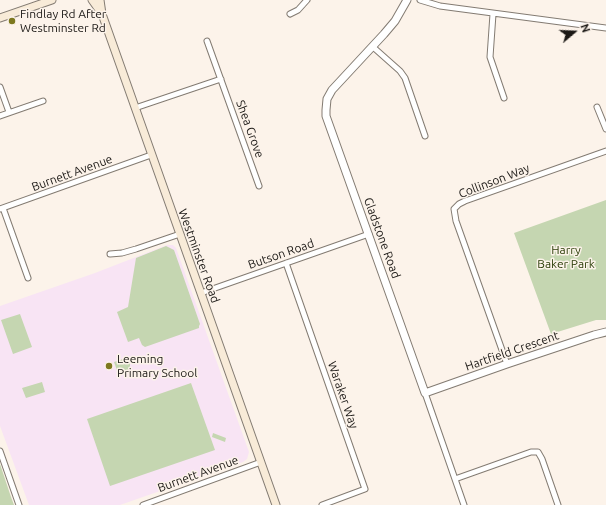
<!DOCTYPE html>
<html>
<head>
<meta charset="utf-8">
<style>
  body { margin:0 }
  #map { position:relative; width:606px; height:505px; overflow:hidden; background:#fcf3ea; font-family:Ubuntu,sans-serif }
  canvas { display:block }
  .north { position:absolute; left:554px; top:12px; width:40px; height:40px; -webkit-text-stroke:3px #fcf3ea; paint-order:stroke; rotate:71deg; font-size:11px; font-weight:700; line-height:16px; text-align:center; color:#1b1815 }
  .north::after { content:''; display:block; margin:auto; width:14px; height:18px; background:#1b1815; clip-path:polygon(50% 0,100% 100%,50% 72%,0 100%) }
</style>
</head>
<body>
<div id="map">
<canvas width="606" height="505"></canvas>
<div class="north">N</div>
</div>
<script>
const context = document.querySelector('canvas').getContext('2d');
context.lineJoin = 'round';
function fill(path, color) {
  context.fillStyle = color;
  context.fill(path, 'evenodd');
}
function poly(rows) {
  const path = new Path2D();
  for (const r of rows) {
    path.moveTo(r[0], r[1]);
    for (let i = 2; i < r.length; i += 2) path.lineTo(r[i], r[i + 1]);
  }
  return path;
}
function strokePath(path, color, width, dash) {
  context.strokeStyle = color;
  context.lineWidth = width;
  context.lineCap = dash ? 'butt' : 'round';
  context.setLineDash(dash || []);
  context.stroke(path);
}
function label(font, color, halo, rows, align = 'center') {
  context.font = font + ' Ubuntu,sans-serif';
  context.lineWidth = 3;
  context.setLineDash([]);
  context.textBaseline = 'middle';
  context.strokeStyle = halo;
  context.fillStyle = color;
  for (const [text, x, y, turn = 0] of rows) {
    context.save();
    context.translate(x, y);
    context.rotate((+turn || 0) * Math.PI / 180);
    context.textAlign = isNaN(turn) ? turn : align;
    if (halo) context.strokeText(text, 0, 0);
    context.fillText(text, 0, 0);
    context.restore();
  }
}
fill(poly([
  [167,245,173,245,176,248,249,452,247,459,243,462,120,505,29,505,0,426,0,306,95,273]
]), '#f8e4f4');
fill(poly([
  [606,200,606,320,596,320,551,334,514,233],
  [166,246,174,250,200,324,199,326,199,328,145,347,142,345,139,338,128,342,117,312,128,307,136,258],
  [20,314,32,347,13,354,1,320],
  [126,358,130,359,130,368,127,372,119,376,114,362],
  [42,382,45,392,26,398,22,388],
  [191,383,215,450,110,486,87,419],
  [213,433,226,438,225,442,212,437],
  [0,464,11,497,14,505,0,505]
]), '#c5d6b1');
const minor = poly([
  [420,0,440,6,606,28],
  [290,14,298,10,307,0],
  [493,14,490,57,504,98],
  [207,41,259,186],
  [373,47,400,71,405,78,425,136],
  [0,87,9,112],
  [597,107,606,129],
  [135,108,221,79],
  [0,116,43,101],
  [3,208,28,278],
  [0,209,151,155],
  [110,254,122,253,136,249,180,234],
  [286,263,365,489,322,505],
  [201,293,369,234],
  [507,364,456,221,454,209,459,204,465,201,606,151],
  [425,393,464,505],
  [0,451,19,505],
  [455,479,531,452,538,452,542,459,558,505],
  [143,505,261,462]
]);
const tertiary = poly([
  [407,0,395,21,384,34,332,90,327,99,326,110,326,116,425,393,507,364,594,335,606,332]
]);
const secondary = poly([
  [92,0,102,14],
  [100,0,102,14,276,505],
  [0,18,52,0]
]);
strokePath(minor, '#837b72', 7);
strokePath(tertiary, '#837b72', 9);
strokePath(secondary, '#837b72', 9);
strokePath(minor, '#fff', 5);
strokePath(tertiary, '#fff', 7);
strokePath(secondary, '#f8ebd8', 7);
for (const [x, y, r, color] of [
  [12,21,4,"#7d781e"],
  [109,366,4,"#7d781e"]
]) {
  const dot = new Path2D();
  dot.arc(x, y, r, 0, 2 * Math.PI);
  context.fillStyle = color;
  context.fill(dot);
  strokePath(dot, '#fcf3ea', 1.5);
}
label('12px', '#1b1815', '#fcf3ea', [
  ["Findlay Rd After",20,14],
  ["Westminster Rd",20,28],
  ["Leeming",117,359],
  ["Primary School",117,373]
], 'left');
label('12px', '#1b1815', '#fcf3ea', [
  ["Shea Grove",250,129,70],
  ["Burnett Avenue",72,173,-20],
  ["Collinson Way",494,181,-21],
  ["Gladstone Road",382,238,70],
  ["Butson Road",281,254,-19],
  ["Westminster Road",199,256,70],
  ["Hartfield Crescent",512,351,-19],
  ["Waraker Way",343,395,71],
  ["Burnett Avenue",198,474,-20]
]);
label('12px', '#2b3e08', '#fcf3ea', [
  ["Harry",566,250],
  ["Baker Park",566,264]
]);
</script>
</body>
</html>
